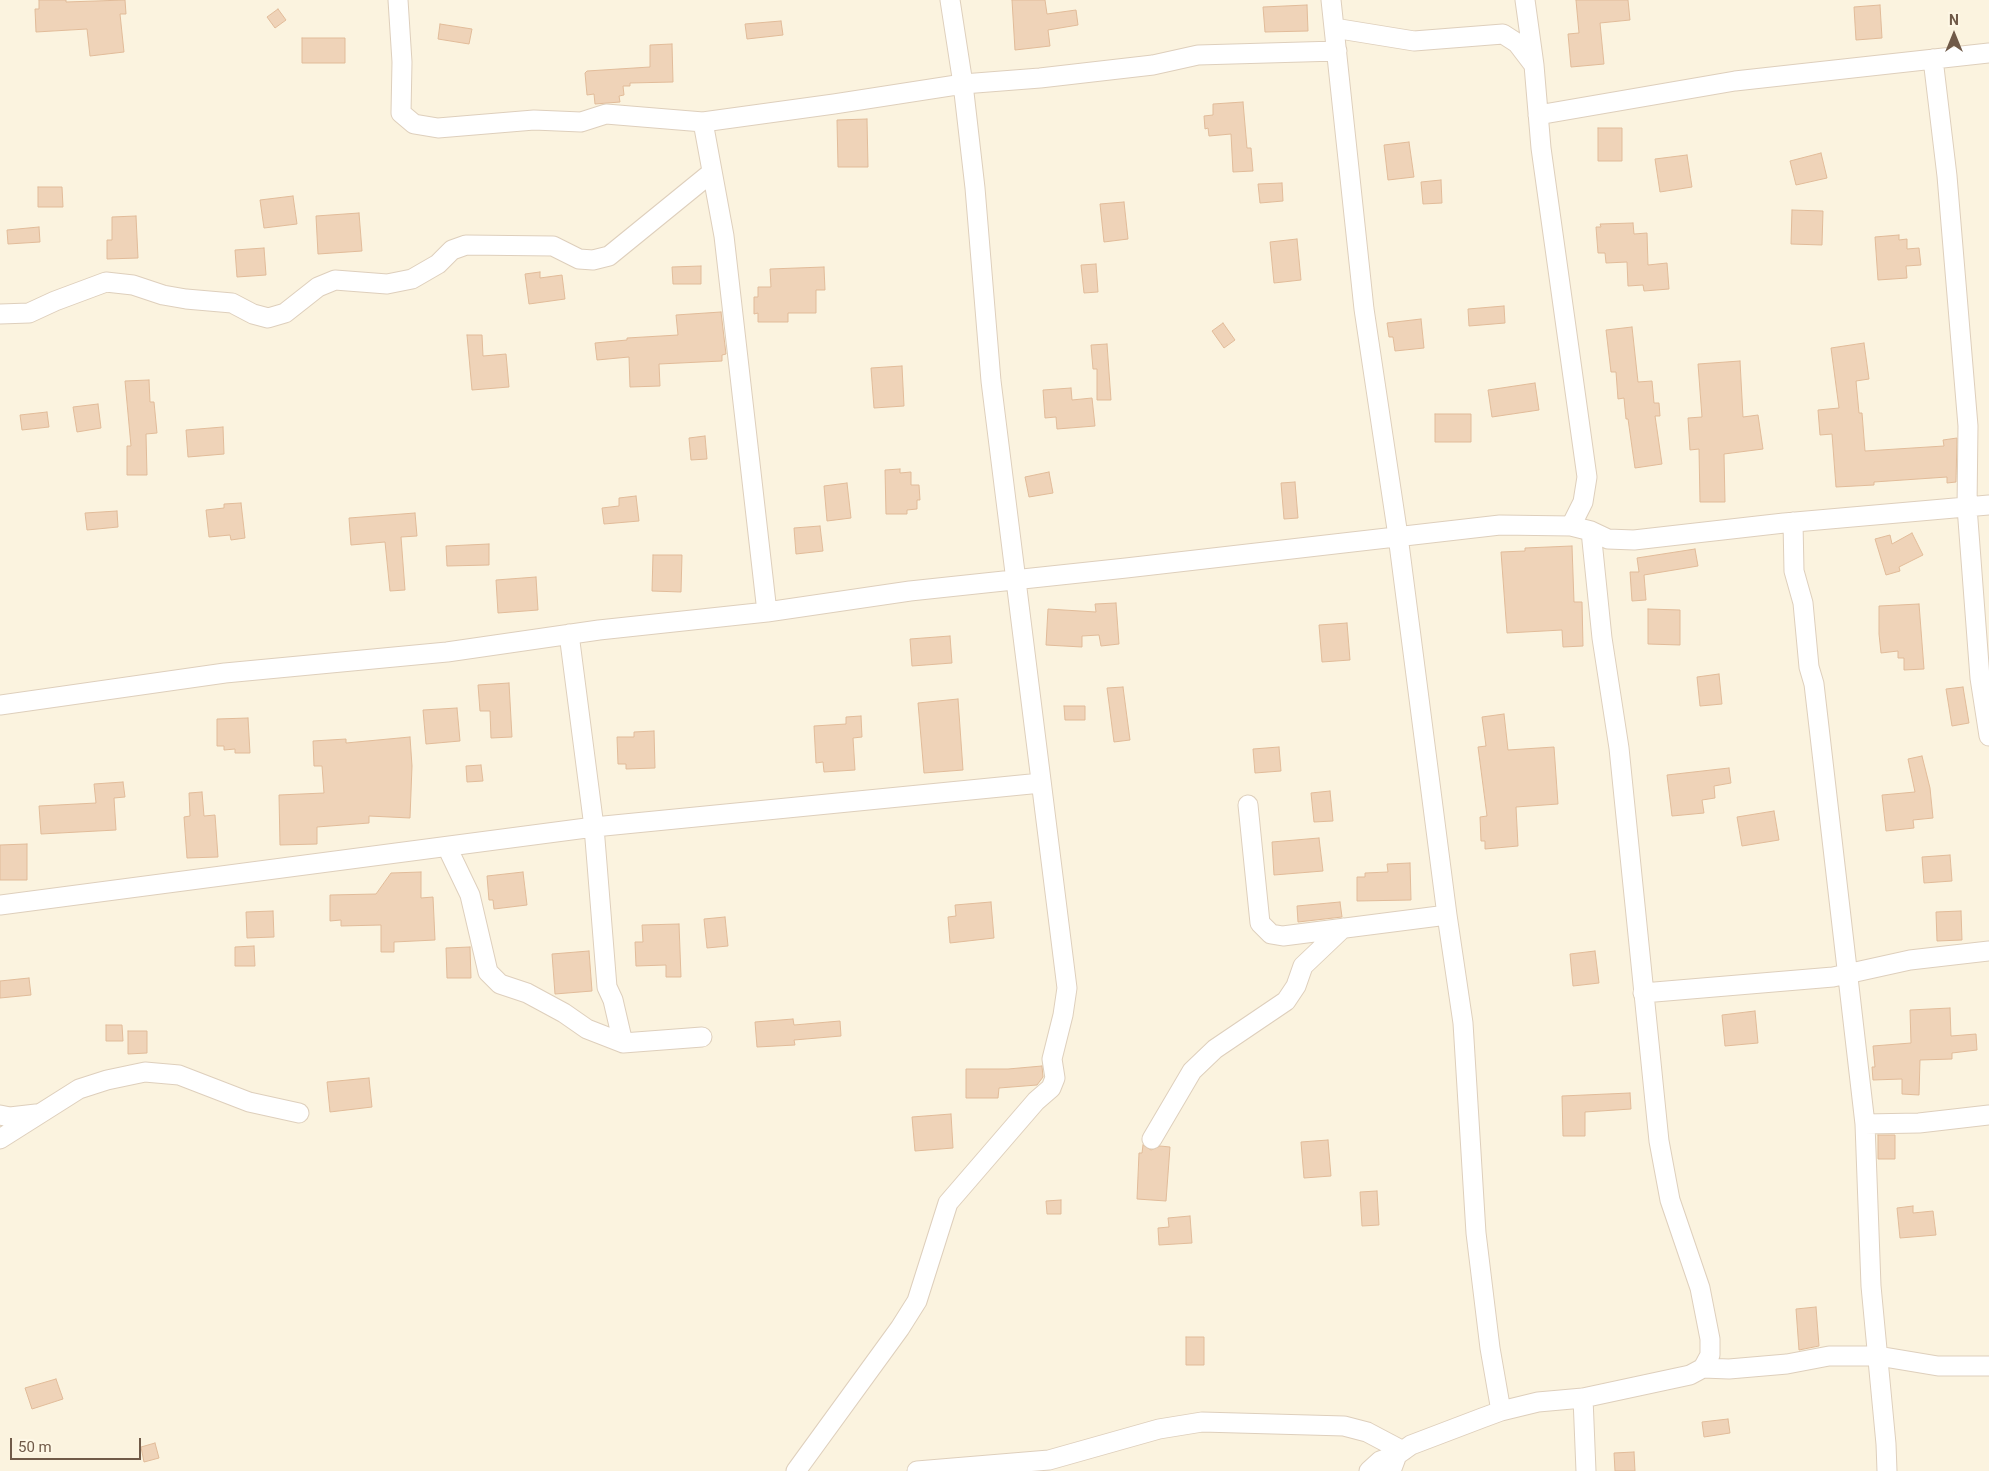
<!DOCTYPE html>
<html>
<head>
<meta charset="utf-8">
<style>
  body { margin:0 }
  #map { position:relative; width:1989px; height:1471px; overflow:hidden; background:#fbf3df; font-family:Roboto,sans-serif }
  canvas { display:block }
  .north { position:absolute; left:1929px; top:10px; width:50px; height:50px; -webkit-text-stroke:4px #fef7e5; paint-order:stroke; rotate:0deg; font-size:14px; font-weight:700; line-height:20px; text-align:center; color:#705a48 }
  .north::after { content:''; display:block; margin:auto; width:18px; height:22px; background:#705a48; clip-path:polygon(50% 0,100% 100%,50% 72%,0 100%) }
  .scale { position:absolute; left:10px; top:1438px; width:131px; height:22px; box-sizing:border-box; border:2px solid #705a48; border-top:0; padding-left:6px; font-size:15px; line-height:18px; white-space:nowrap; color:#705a48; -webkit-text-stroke:4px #fef7e5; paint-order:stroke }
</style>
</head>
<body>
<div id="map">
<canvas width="1989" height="1471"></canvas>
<div class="north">N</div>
<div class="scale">50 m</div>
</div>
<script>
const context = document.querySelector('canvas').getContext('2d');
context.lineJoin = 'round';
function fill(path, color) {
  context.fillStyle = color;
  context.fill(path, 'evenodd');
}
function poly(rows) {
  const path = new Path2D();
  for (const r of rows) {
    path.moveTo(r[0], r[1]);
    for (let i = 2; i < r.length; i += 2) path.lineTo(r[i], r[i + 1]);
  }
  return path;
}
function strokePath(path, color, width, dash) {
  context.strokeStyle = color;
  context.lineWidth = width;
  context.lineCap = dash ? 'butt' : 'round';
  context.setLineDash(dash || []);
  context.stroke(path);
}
const building = poly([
  [39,0,66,0,66,2,125,0,126,14,120,14,124,52,90,56,87,29,36,32,35,9,39,9,39,0],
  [1012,0,1045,0,1047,14,1076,10,1078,25,1048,30,1050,46,1015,50,1012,0],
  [1576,0,1628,0,1630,20,1600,23,1604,64,1571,67,1568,34,1579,33,1576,0],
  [1307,5,1308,31,1265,32,1263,7,1307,5],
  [1880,5,1882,38,1856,40,1854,7,1880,5],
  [278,9,286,20,275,28,267,17,278,9],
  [781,21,783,35,747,39,745,24,781,21],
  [440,24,472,29,469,44,438,39,440,24],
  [302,38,345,38,345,63,302,63,302,38],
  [672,44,673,82,630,83,630,86,623,86,624,95,619,96,620,102,595,104,594,94,587,95,585,73,587,71,650,67,650,45,672,44],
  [1243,102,1247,148,1251,148,1253,171,1233,172,1231,134,1209,136,1208,128,1205,129,1204,116,1213,115,1213,104,1243,102],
  [867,119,868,167,838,167,837,120,867,119],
  [1598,128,1622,128,1622,161,1598,161,1598,128],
  [1409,142,1414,177,1388,180,1384,145,1409,142],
  [1821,153,1827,178,1796,185,1790,161,1821,153],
  [1687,155,1692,187,1660,192,1655,159,1687,155],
  [1441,180,1442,203,1423,204,1421,182,1441,180],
  [1282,183,1283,201,1260,203,1258,184,1282,183],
  [38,187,62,187,63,207,38,207,38,187],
  [293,196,297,224,264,228,260,200,293,196],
  [1124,202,1128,239,1104,242,1100,204,1124,202],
  [1792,210,1823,211,1822,245,1791,244,1792,210],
  [359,213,362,251,318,254,316,216,359,213],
  [136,216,138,258,107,259,107,240,112,240,112,217,136,216],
  [1633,223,1634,234,1647,233,1648,265,1667,263,1669,289,1644,291,1643,285,1628,286,1627,262,1606,263,1605,253,1598,253,1596,227,1601,227,1600,224,1633,223],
  [39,227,40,242,8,244,7,230,39,227],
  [1899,235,1899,240,1907,239,1907,249,1919,248,1921,265,1906,266,1907,278,1878,280,1875,237,1899,235],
  [1297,239,1301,280,1274,283,1270,242,1297,239],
  [264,248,266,275,237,277,235,250,264,248],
  [1096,264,1098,292,1084,293,1081,265,1096,264],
  [701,266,701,284,673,284,672,267,701,266],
  [824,267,825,290,816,290,816,313,788,313,788,322,758,322,758,313,754,314,754,297,758,297,758,287,771,287,770,269,824,267],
  [540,272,540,278,562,275,565,299,529,304,525,274,540,272],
  [1504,306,1505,323,1469,326,1468,309,1504,306],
  [721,312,726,354,722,355,722,361,659,364,660,386,630,387,629,357,597,360,595,343,627,340,627,338,678,335,676,315,721,312],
  [1421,319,1424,348,1395,351,1393,337,1389,337,1387,323,1421,319],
  [1223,323,1235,340,1224,348,1212,331,1223,323],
  [1632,327,1638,382,1652,381,1654,403,1659,403,1660,416,1655,416,1662,464,1635,468,1628,419,1626,419,1624,398,1618,399,1616,372,1611,372,1606,330,1632,327],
  [467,335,482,335,483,356,506,354,509,387,472,390,467,335],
  [1864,343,1869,379,1856,381,1859,413,1862,413,1865,451,1944,446,1943,440,1957,438,1956,482,1947,483,1947,477,1874,482,1874,485,1836,487,1832,434,1820,435,1818,410,1839,408,1831,348,1864,343],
  [1107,344,1111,400,1097,400,1097,369,1093,369,1091,345,1107,344],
  [1740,361,1743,417,1758,415,1763,449,1724,454,1725,502,1700,502,1699,449,1690,450,1688,418,1702,417,1698,364,1740,361],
  [902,366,904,406,874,408,871,368,902,366],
  [149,380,150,402,154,402,157,433,146,434,147,475,127,475,127,446,131,446,125,381,149,380],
  [1535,383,1539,410,1492,417,1488,390,1535,383],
  [1071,388,1072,400,1092,398,1095,426,1057,429,1056,417,1045,418,1043,390,1071,388],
  [98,404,101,428,77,432,73,407,98,404],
  [47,412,49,427,22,430,20,415,47,412],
  [1435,414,1471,414,1471,442,1435,442,1435,414],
  [223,427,224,454,188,457,186,430,223,427],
  [705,436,707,459,691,460,689,438,705,436],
  [900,469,900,473,911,472,911,485,919,485,920,500,917,500,917,509,907,510,907,514,886,514,885,470,900,469],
  [1049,472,1053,493,1029,497,1025,477,1049,472],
  [1295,482,1298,518,1284,519,1281,483,1295,482],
  [847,483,851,518,827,521,824,486,847,483],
  [636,496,639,521,604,524,602,508,619,506,619,498,636,496],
  [241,503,245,538,231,540,230,535,209,537,206,510,224,508,224,504,241,503],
  [117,511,118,527,87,530,85,513,117,511],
  [415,513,417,536,401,537,405,590,390,591,385,542,351,545,349,518,415,513],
  [820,526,823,551,796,554,794,528,820,526],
  [1912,533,1923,555,1899,567,1900,571,1886,575,1875,539,1890,535,1892,544,1912,533],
  [489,544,489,565,447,566,446,546,489,544],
  [1572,546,1574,602,1582,602,1583,646,1563,647,1562,630,1507,633,1501,552,1525,551,1525,548,1572,546],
  [1695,549,1698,566,1644,575,1646,600,1632,601,1630,572,1639,572,1637,558,1695,549],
  [653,555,682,555,681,592,652,591,653,555],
  [536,577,538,610,498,613,496,580,536,577],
  [1116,603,1119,644,1101,646,1099,635,1082,636,1082,647,1046,645,1048,609,1096,612,1095,604,1116,603],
  [1919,604,1924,669,1904,670,1904,658,1898,658,1898,651,1881,653,1879,634,1879,606,1919,604],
  [1648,609,1680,610,1680,645,1648,644,1648,609],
  [1347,623,1350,660,1322,662,1319,625,1347,623],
  [950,636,952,663,912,666,910,639,950,636],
  [1719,674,1722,704,1700,706,1697,677,1719,674],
  [509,683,512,737,491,738,490,711,480,711,478,685,509,683],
  [1123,687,1130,740,1114,742,1107,688,1123,687],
  [1963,687,1969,723,1952,726,1946,689,1963,687],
  [958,699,963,770,924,773,918,703,958,699],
  [1064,706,1085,706,1085,720,1065,720,1064,706],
  [457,708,460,741,426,744,423,710,457,708],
  [1504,714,1508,750,1554,747,1558,804,1516,807,1518,846,1485,849,1485,841,1481,841,1480,817,1487,816,1478,747,1486,746,1482,717,1504,714],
  [861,716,862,737,853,738,855,770,824,772,823,762,816,763,814,726,846,724,846,717,861,716],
  [248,718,250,753,235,753,235,749,224,750,224,746,217,746,217,719,248,718],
  [654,731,655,768,626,769,626,764,618,764,617,737,634,737,634,732,654,731],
  [410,737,412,766,410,818,369,816,369,823,317,827,317,844,280,845,279,795,324,793,322,766,314,766,313,741,346,739,346,743,410,737],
  [1279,747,1281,771,1255,773,1253,749,1279,747],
  [1922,756,1930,788,1933,818,1913,820,1914,828,1886,831,1882,795,1915,792,1908,759,1922,756],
  [481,765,483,781,467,782,466,766,481,765],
  [1729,768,1731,783,1714,786,1715,798,1702,800,1704,813,1672,816,1667,775,1729,768],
  [123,782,125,797,114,798,116,830,41,834,39,806,96,803,94,784,123,782],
  [1330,791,1333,821,1314,822,1311,793,1330,791],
  [202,792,204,816,215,815,218,857,187,858,184,817,190,816,189,793,202,792],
  [1774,811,1779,840,1742,846,1737,817,1774,811],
  [1319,838,1323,871,1274,875,1272,842,1319,838],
  [27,844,27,880,0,880,0,845,27,844],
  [1950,855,1952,881,1924,883,1922,857,1950,855],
  [1410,863,1411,900,1357,901,1357,877,1365,877,1365,873,1388,872,1387,864,1410,863],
  [421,872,421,898,433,897,435,940,394,942,394,952,381,952,381,925,341,926,341,920,330,921,330,895,376,894,391,873,421,872],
  [523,872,527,905,494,909,493,900,489,900,487,876,523,872],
  [991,902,994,938,950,943,948,917,956,916,955,905,991,902],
  [1340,902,1342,917,1298,922,1297,906,1340,902],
  [273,911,274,937,247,938,246,912,273,911],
  [1961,911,1962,940,1937,941,1936,912,1961,911],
  [725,917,728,946,707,948,704,919,725,917],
  [679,924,681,977,666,977,666,965,636,966,635,942,643,942,642,925,679,924],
  [254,946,255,966,235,966,235,947,254,946],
  [470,947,471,978,447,978,446,948,470,947],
  [589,951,592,991,555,994,552,954,589,951],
  [1595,951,1599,983,1573,986,1570,954,1595,951],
  [29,978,31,995,0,998,0,981,29,978],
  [1950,1008,1951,1036,1976,1034,1977,1050,1952,1053,1952,1059,1920,1060,1919,1095,1902,1094,1902,1079,1873,1080,1872,1067,1875,1067,1873,1046,1911,1043,1910,1010,1950,1008],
  [1755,1011,1758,1043,1725,1046,1722,1015,1755,1011],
  [793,1019,794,1025,840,1021,841,1036,794,1040,795,1045,757,1047,755,1022,793,1019],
  [106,1025,122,1025,123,1041,106,1041,106,1025],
  [128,1031,147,1031,147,1053,128,1054,128,1031],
  [1042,1066,1043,1077,1037,1085,999,1088,998,1098,966,1098,966,1069,1008,1069,1042,1066],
  [369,1078,372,1107,330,1112,327,1082,369,1078],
  [1630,1093,1631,1109,1585,1112,1585,1136,1563,1136,1562,1096,1630,1093],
  [951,1114,953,1148,915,1151,912,1117,951,1114],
  [1878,1135,1895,1135,1895,1159,1878,1159,1878,1135],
  [1328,1140,1331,1176,1304,1178,1301,1142,1328,1140],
  [1143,1145,1151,1150,1160,1146,1170,1147,1166,1201,1137,1199,1139,1153,1142,1153,1143,1145],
  [1377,1191,1379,1225,1362,1226,1360,1192,1377,1191],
  [1061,1200,1061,1214,1047,1214,1046,1201,1061,1200],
  [1913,1206,1913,1213,1933,1211,1936,1235,1900,1238,1897,1208,1913,1206],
  [1190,1216,1192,1243,1159,1245,1158,1228,1169,1227,1168,1218,1190,1216],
  [1816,1307,1819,1346,1799,1350,1796,1309,1816,1307],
  [1186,1337,1204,1337,1204,1365,1186,1365,1186,1337],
  [56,1379,63,1399,32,1409,25,1388,56,1379],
  [1728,1419,1730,1433,1704,1437,1702,1422,1728,1419],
  [155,1443,159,1458,144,1462,141,1447,155,1443],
  [1634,1452,1635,1471,1615,1471,1614,1453,1634,1452]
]);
fill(building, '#efd3b8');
strokePath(building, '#e1bb99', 1);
const minor = poly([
  [398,0,402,62,401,113,414,124,438,128,534,120,581,122,606,114,703,122],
  [1331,0,1364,309,1398,536,1447,915,1463,1023,1476,1233,1490,1348,1501,1411],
  [1525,0,1534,65,1541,148,1587,477,1583,502,1571,526],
  [1334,28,1414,41,1503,34,1517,43,1533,64],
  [1933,59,1947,176,1968,426,1967,507,1980,678,1989,736],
  [1538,115,1735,81,1989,53],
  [0,314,29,313,55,301,106,282,133,285,163,295,186,299,232,303,253,314,268,318,285,313,318,287,335,280,387,284,412,279,438,264,452,250,466,245,553,246,579,259,593,260,609,256,711,173],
  [1793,522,1794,571,1803,603,1809,667,1814,684,1865,1124,1871,1286,1886,1444,1887,1471],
  [767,612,724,236,703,122,834,104,963,84,1040,78,1153,65,1198,55,1337,51],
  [569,634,594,827,607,987,613,1000,623,1043],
  [0,705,225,673,447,652,599,630,767,612,910,591,1126,568,1500,525,1571,526,1591,531,1608,539,1634,540,1784,523,1989,505],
  [1248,805,1260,923,1271,934,1283,936,1447,915],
  [447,847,470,895,488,972,500,984,527,993,564,1013,587,1029,623,1043,702,1037],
  [0,905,594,827,1041,783],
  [1643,993,1833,977,1910,960,1989,951],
  [0,1115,10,1117,36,1114],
  [1865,1124,1919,1123,1989,1115],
  [0,1139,79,1089,107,1080,145,1072,179,1075,249,1102,299,1113],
  [1152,1139,1192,1071,1215,1049,1286,1001,1296,986,1303,966,1343,928],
  [1703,1368,1729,1369,1787,1364,1829,1356,1878,1356,1938,1366,1989,1366],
  [1583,1398,1586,1471],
  [796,1471,900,1328,917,1301,948,1203,1036,1101,1051,1088,1055,1078,1052,1059,1063,1015,1067,988,991,381,975,188,963,84,950,0],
  [917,1471,1049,1460,1159,1429,1202,1422,1344,1426,1367,1432,1403,1451],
  [1369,1471,1380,1461,1397,1455],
  [1391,1471,1397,1455,1411,1445,1482,1418,1501,1411,1538,1402,1583,1398,1690,1375,1703,1368,1710,1355,1710,1339,1700,1288,1670,1200,1659,1141,1619,748,1602,638,1591,531]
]);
strokePath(minor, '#decfbc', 21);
strokePath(minor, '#fff', 19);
</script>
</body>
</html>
